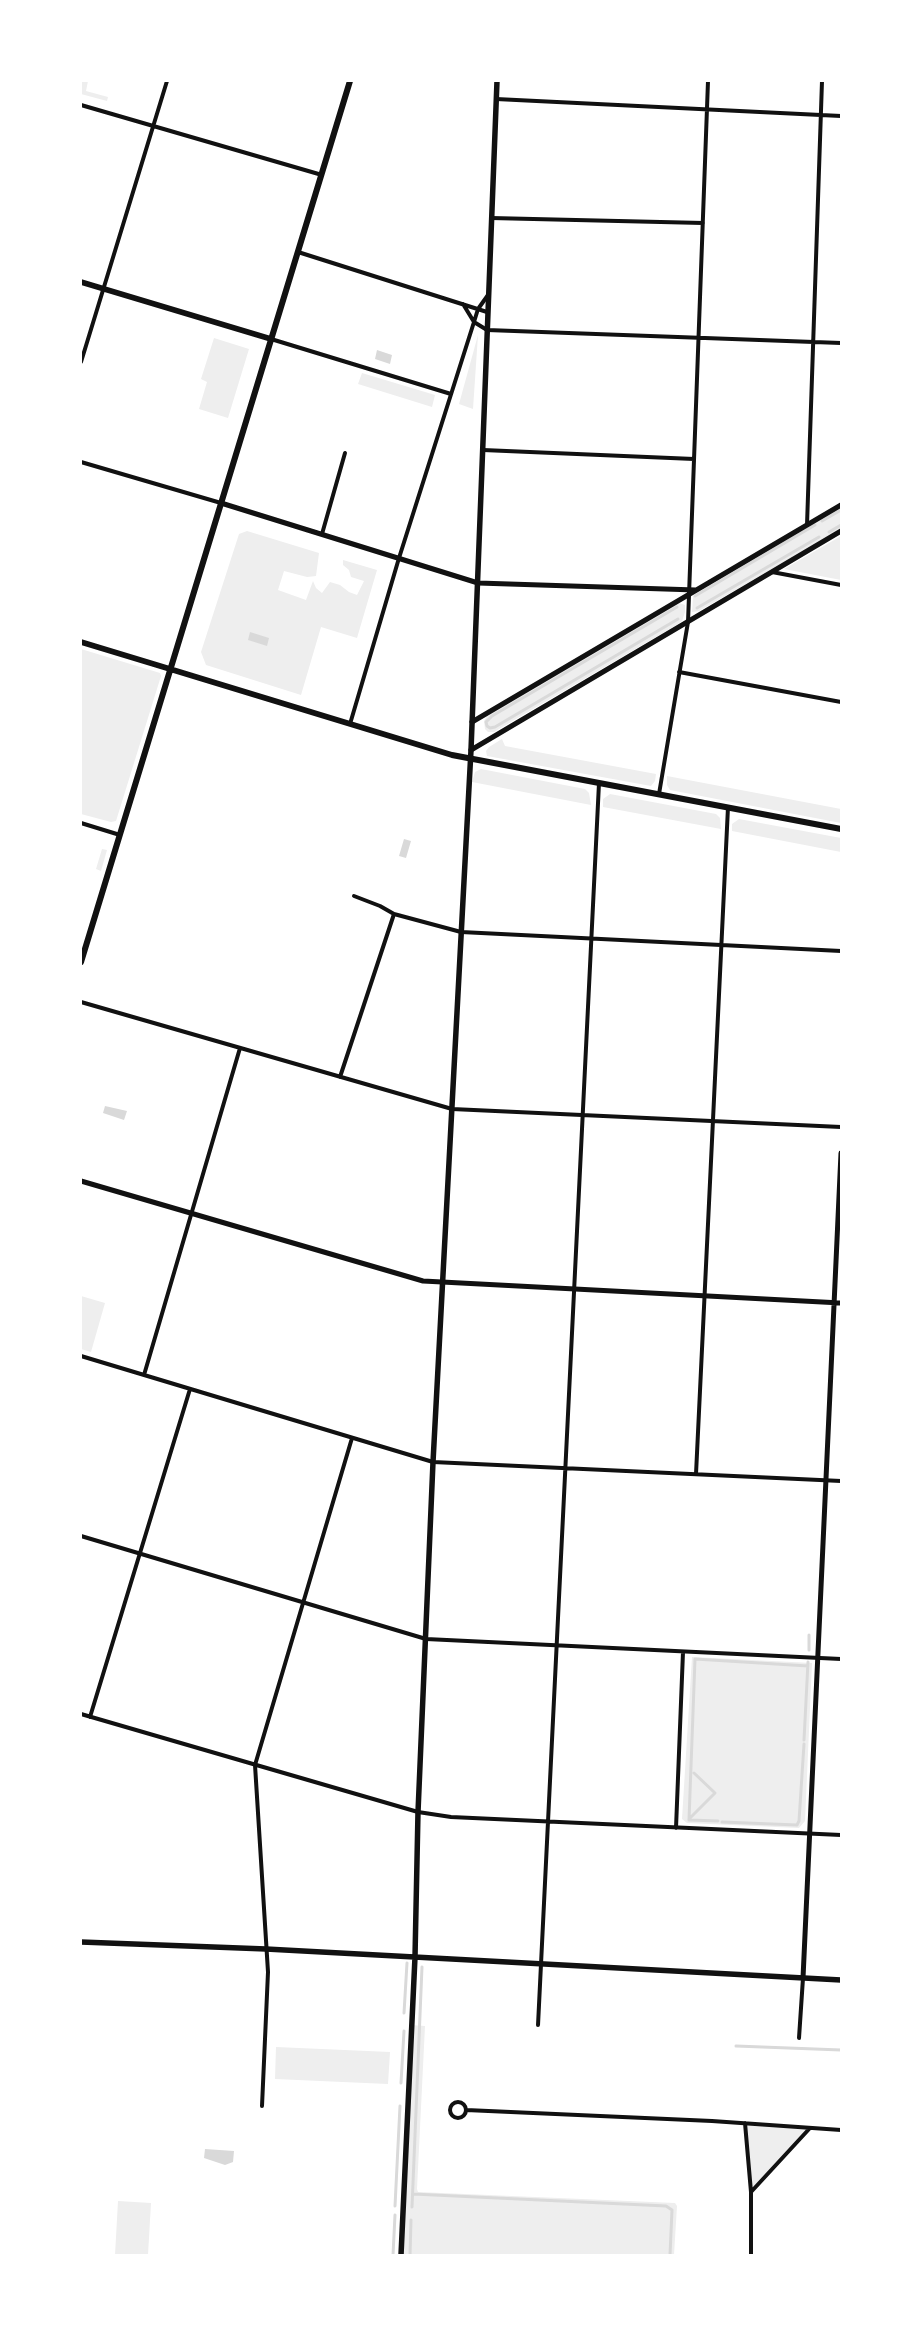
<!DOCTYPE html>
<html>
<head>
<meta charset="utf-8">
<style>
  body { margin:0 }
  #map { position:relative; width:922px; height:2336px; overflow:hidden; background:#fff; font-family:"IBM Plex Sans",sans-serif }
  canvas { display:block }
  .frame { position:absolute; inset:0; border:82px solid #fff; pointer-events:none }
</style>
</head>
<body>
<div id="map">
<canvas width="922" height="2336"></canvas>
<div class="frame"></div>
</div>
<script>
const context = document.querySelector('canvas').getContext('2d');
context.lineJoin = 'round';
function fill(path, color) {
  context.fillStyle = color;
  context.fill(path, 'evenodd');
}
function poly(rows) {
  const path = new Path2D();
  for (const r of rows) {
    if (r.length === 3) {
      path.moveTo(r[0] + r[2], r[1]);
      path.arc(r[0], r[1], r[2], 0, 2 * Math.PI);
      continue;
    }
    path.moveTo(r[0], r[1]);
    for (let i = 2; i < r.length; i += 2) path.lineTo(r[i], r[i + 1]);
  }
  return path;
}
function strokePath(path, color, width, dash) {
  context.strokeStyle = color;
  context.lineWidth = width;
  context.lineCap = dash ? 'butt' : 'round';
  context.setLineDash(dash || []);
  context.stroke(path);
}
fill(poly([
  [81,81,88,81,86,91,108,97,107,101,81,94],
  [478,335,473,409,459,404],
  [214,338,249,349,228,418,199,409,207,382,201,379],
  [362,373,435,395,432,407,358,384],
  [841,508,841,529,699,611,692,612,693,596],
  [247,531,319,553,316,576,307,577,284,571,278,590,306,600,313,581,316,588,322,593,330,582,340,585,349,592,357,595,364,581,351,577,349,570,343,565,343,560,377,570,357,638,321,627,301,695,206,665,201,652,239,534],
  [841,536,841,580,784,569],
  [679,603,685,605,685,612,682,621,678,624,494,732,488,732,485,729,484,721,487,716],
  [81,649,160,673,161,676,116,821,111,822,81,814],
  [502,739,505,746,656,774,655,781,651,786,487,756,486,751,489,747],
  [481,769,585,789,589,793,591,805,472,782,475,772],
  [667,776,841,809,841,823,670,790,667,785],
  [610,794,716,814,720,818,721,829,603,807,603,799],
  [739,819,841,838,841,852,732,831,732,824],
  [102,849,107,850,101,871,96,869],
  [81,1296,105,1303,91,1352,81,1349],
  [692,1657,812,1663,805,1821,799,1828,687,1823,682,1819],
  [411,2025,425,2026,417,2189,418,2192,675,2203,677,2206,674,2255,401,2255],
  [276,2047,390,2052,388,2084,275,2079],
  [745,2123,810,2128,751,2192],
  [118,2201,151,2203,148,2255,115,2255]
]), '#eee');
fill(poly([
  [377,350,392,355,390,364,375,359],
  [250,632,269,638,267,646,248,640],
  [404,839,411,841,406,858,399,856],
  [105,1106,127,1111,124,1120,103,1113],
  [205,2149,234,2151,233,2162,225,2165,204,2158]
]), '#d9d9d9');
strokePath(poly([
  [822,521,841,510],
  [829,532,841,525],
  [695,596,815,525],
  [677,607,492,716,486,722,487,726,490,728,495,727,678,619],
  [697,608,819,537],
  [809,1650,809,1635],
  [804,1740,808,1662],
  [689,1819,715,1793,694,1773],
  [689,1820,695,1659,808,1666],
  [689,1820,718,1821],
  [722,1822,797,1825,799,1821,804,1744],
  [404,2013,407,1963],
  [736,2046,841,2050],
  [401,2083,404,2031],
  [413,2194,666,2206,672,2210,670,2255],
  [395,2206,400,2106],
  [412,2207,422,1967],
  [393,2255,395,2215],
  [410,2255,411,2220]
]), '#d9d9d9', 3);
strokePath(poly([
  [496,99,841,116],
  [81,105,322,175],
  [491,218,703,223],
  [298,252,487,312],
  [463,304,474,322,487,330,841,343],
  [271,339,451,394],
  [81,362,167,81],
  [483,450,694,459],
  [81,462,221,503],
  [807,525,822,81],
  [322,534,345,453],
  [772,572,841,585],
  [679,672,841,702],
  [350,724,399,558,474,322,478,309,488,295],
  [659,794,688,622,708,81],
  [81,823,120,835],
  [354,896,380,906,394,914,461,932,841,951],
  [81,1002,452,1109,841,1127],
  [340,1077,394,914],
  [81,1356,433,1462,841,1481],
  [144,1375,240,1048],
  [696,1474,728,807],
  [81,1536,426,1639,841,1659],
  [81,1714,418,1812,451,1817,841,1835],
  [90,1717,190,1389],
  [676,1828,683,1652],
  [538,2025,599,783],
  [799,2038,803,1978],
  [458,2110,8],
  [262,2106,268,1972,255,1765,352,1438],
  [466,2110,712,2121,841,2130],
  [745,2123,751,2192,751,2255],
  [751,2192,810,2128]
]), '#111', 4);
strokePath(poly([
  [221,503,478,583,696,590],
  [472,722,841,505],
  [471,750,841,531],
  [81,1181,423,1281,841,1303],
  [803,1978,841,1153]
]), '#111', 5);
strokePath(poly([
  [81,282,271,339],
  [81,642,170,669],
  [81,1942,266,1949,841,1980],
  [401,2255,415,1957,418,1812,433,1462,471,750,497,81]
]), '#111', 5.5);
strokePath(poly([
  [170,669,452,755,841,829],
  [81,962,350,81]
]), '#111', 6);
</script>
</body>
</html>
